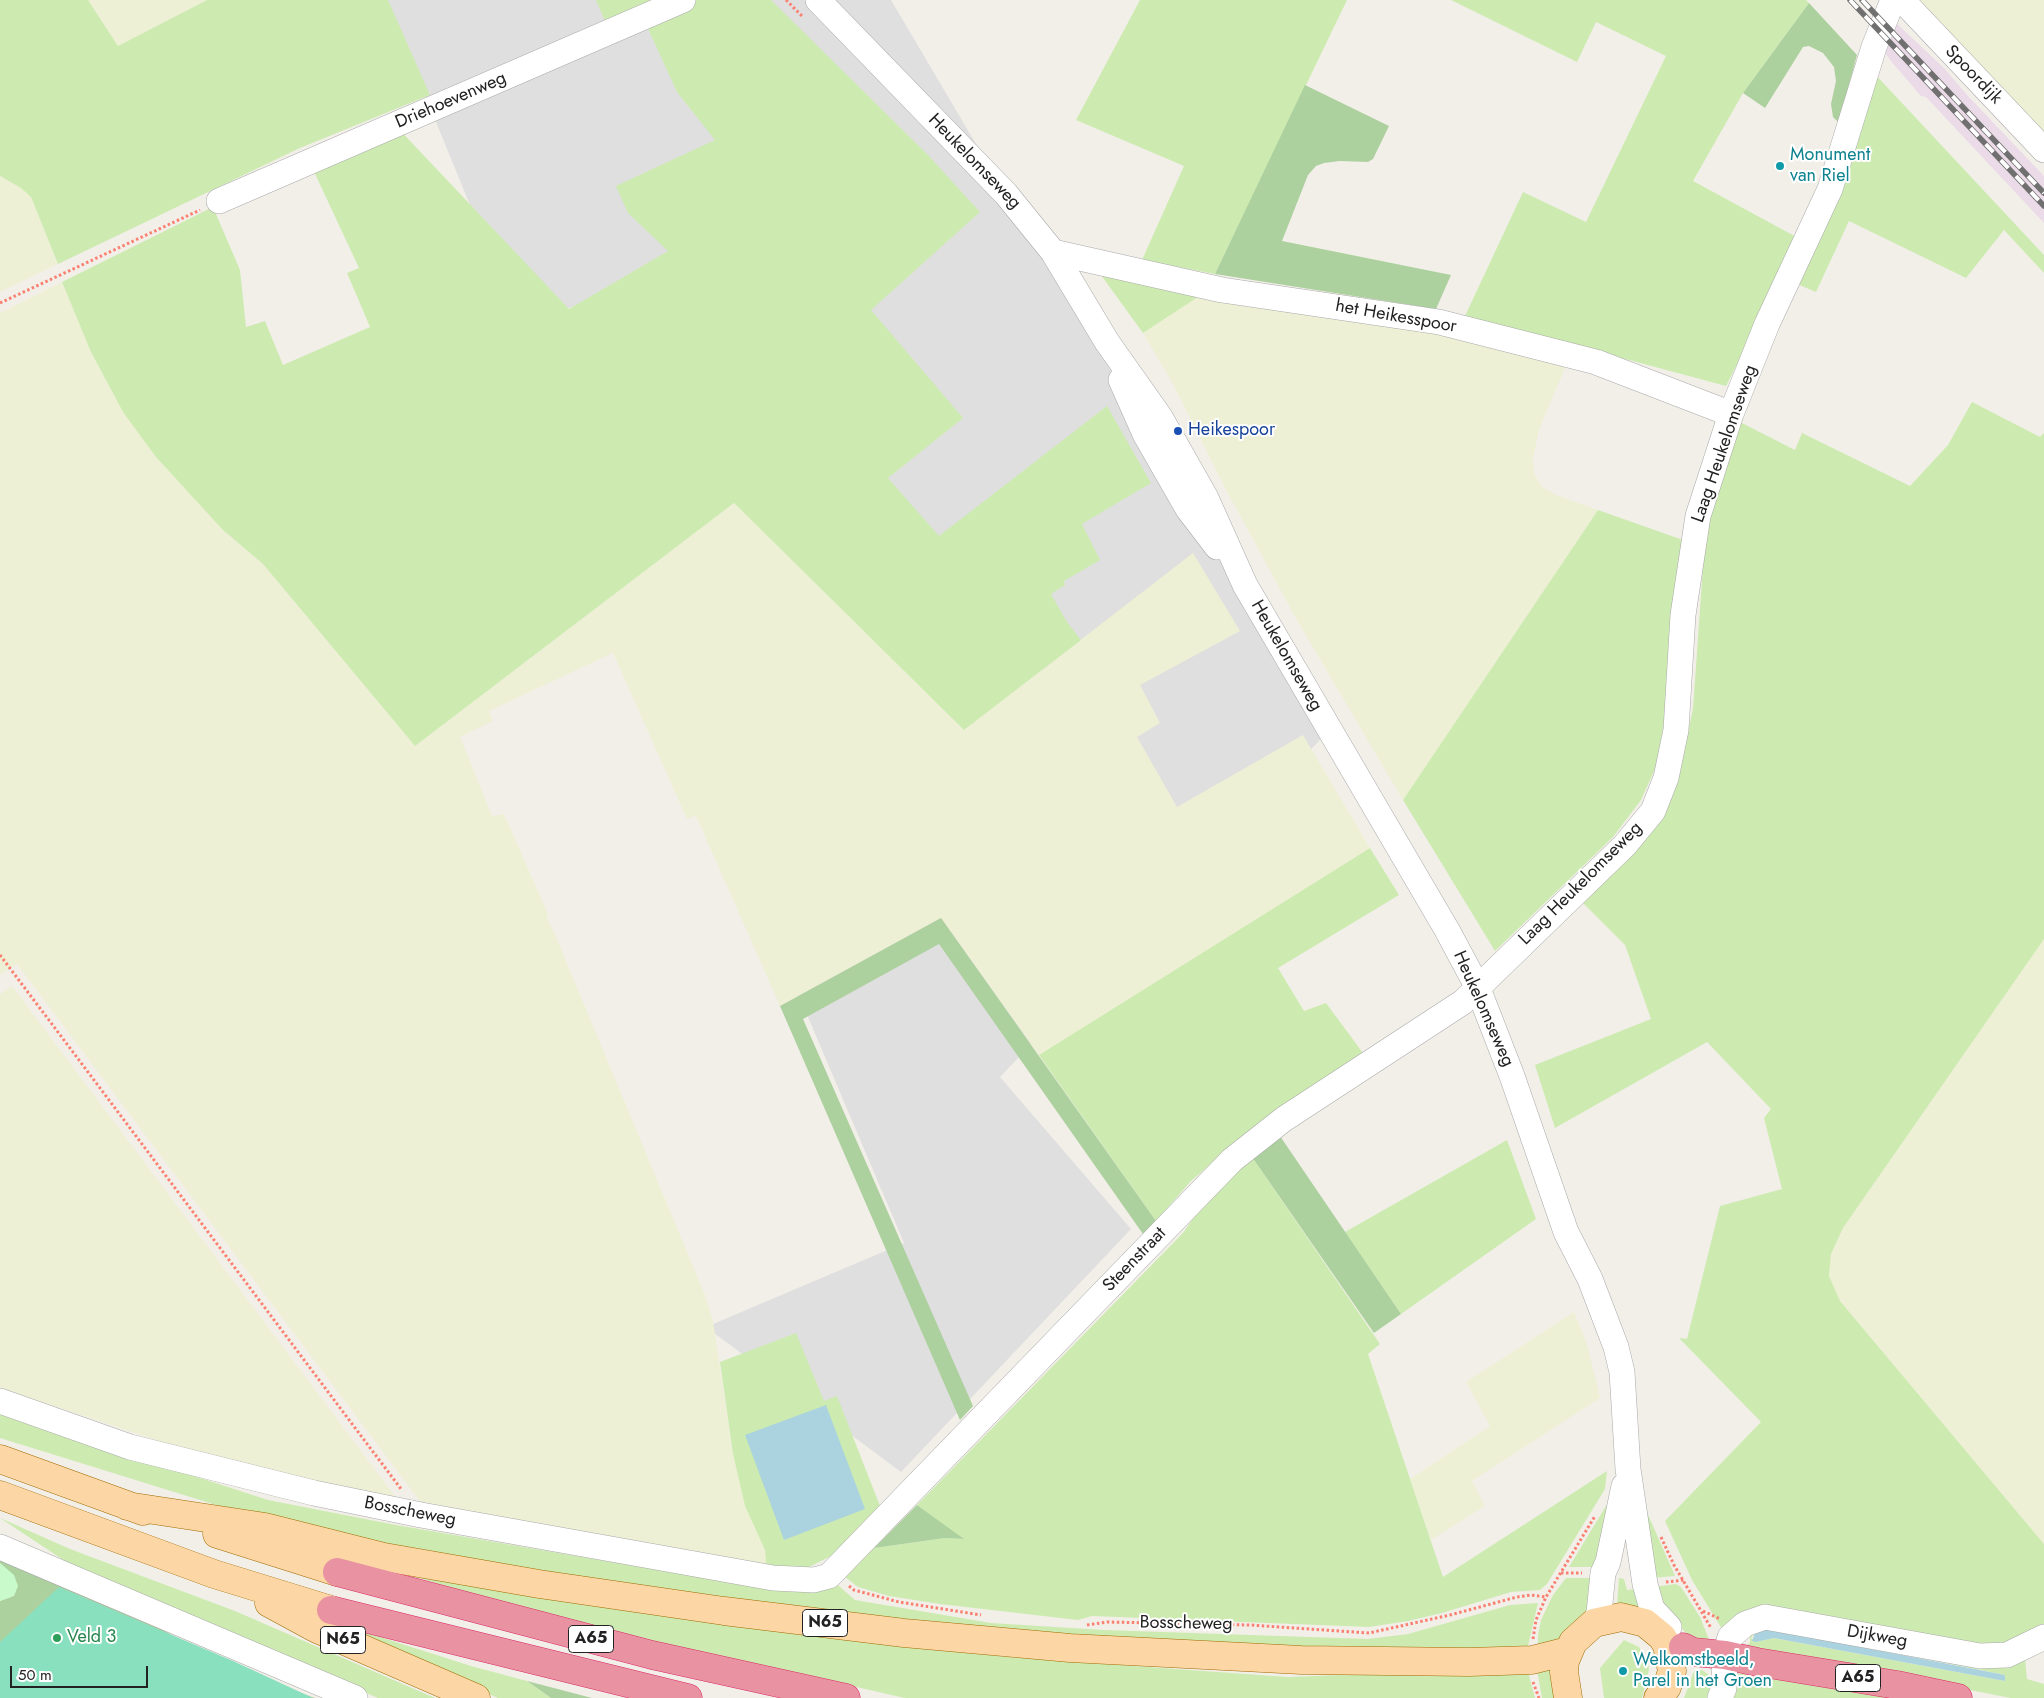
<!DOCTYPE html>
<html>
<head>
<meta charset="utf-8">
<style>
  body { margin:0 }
  #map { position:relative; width:2044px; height:1698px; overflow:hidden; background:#f2efe9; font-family:Jost,sans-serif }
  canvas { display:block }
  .scale { position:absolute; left:10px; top:1666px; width:138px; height:22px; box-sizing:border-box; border:2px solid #222; border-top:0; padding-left:6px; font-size:15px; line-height:18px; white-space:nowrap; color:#222; -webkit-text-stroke:4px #fff; paint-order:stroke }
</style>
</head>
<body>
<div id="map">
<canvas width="2044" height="1698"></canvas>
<div class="scale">50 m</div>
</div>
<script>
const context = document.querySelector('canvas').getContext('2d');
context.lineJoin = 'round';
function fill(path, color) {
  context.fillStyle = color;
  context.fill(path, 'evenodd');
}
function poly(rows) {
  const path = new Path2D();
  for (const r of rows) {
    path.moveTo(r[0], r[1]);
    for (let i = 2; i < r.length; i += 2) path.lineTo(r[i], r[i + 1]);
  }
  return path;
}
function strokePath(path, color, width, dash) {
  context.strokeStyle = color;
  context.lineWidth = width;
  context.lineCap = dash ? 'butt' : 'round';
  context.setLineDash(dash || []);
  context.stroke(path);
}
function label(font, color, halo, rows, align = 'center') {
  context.font = font + ' Jost,sans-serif';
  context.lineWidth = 4;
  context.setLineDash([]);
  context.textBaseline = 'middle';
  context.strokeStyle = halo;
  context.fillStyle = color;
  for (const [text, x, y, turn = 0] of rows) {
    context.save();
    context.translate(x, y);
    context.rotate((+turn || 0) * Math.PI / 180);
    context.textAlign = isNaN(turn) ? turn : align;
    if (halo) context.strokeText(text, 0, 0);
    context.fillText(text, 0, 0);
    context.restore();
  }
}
fill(poly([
  [386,0,891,0,1009,200,1335,724,1000,1077,1131,1229,901,1472,706,1327,904,1243,777,944,1128,753,889,502,765,233,520,327]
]), '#e0dfdf');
fill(poly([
  [1894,21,1945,69,1968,96,2044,176,2044,223,1926,97,1921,96,1890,60,1883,50,1888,46,1895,32,1895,29,1892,25]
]), '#ebdbe8');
fill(poly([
  [88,0,207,0,118,46],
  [1911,0,2044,0,2044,143],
  [0,176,21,188,31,197,58,264,0,292],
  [62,282,91,352,123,412,223,530,263,564,415,746,734,503,964,730,1193,553,1240,631,1140,685,1160,723,1137,737,1177,807,1303,735,1370,848,1039,1055,941,918,780,1006,696,816,687,819,613,653,489,711,493,721,460,737,492,816,504,814,548,914,547,919,554,932,705,1295,713,1321,733,1454,745,1506,765,1550,767,1571,425,1508,17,964,0,975,0,313],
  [1201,295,1442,335,1566,366,1539,429,1533,459,1534,473,1541,486,1556,495,1598,510,1403,800,1298,622,1225,488,1173,384,1143,333],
  [2044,939,2044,1544,1840,1301,1829,1276,1831,1254,1843,1228],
  [12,986,400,1503,165,1443,0,1388,0,994],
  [1574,1312,1587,1344,1600,1398,1472,1481,1485,1506,1431,1540,1410,1479,1490,1426,1466,1382]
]), '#eef0d5');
fill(poly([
  [0,0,88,0,118,46,207,0,388,0,430,95,300,148,58,264,31,197,21,188,0,176],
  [596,0,654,0,605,21],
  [691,0,771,0,928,155,980,212,871,310,963,418,888,478,939,536,1107,406,1151,483,1082,524,1100,560,1064,581,1065,585,1051,594,1067,622,1081,640,964,730,734,503,415,746,263,564,223,530,156,457,123,412,91,352,62,282,213,207,240,270,246,327,265,321,283,365,370,327,347,273,359,268,309,161,395,125,569,309,668,251,628,213,616,186,715,140,677,92,644,20],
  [1140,0,1347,0,1215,274,1142,260,1184,166,1076,120],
  [1451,0,1806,0,1809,3,1743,93,1693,181,1800,239,1726,386,1465,316,1523,192,1586,222,1666,56,1596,22,1577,62],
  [1873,72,2044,255,2044,273,2004,230,1966,278,1849,221,1816,292,1797,284],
  [1098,271,1201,295,1143,333],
  [1972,402,2040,437,2044,433,2044,939,1843,1228,1831,1254,1829,1276,1840,1301,2044,1544,2044,1626,2005,1649,1763,1610,1725,1634,1692,1580,1665,1521,1761,1422,1679,1338,1687,1339,1720,1206,1782,1189,1764,1118,1771,1109,1707,1042,1555,1128,1535,1065,1651,1019,1625,945,1581,901,1667,808,1680,773,1693,708,1707,510,1734,419,1795,450,1802,433,1910,486,1948,445],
  [1598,510,1683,540,1669,642,1666,712,1656,767,1641,800,1613,837,1495,951,1403,800],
  [1370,848,1399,895,1278,968,1304,1011,1326,1003,1363,1053,1235,1143,1191,1181,1156,1221,1039,1055],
  [1507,1140,1536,1219,1401,1314,1345,1232],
  [1252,1157,1380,1344,1368,1354,1443,1577,1607,1471,1605,1489,1547,1584,1540,1590,1511,1592,1442,1613,1408,1621,1369,1627,1092,1616,1078,1620,940,1604,889,1596,858,1587,845,1577,874,1548,945,1538,963,1539,917,1505,1183,1233,1207,1198],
  [796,1333,824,1401,837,1396,880,1506,833,1555,807,1568,767,1571,765,1550,745,1506,733,1454,720,1362],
  [0,1413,268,1500,396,1525,611,1562,768,1582,831,1579,855,1600,991,1623,1104,1630,1368,1639,1408,1634,1510,1605,1538,1603,1528,1646,1451,1650,1378,1650,1030,1634,499,1572,229,1509,0,1438],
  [1606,1506,1609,1507,1597,1567,1569,1567],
  [1646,1510,1675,1576,1650,1578],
  [0,1518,70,1549,235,1611,435,1698,378,1698,80,1571],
  [397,1571,771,1624,907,1647,1008,1657,1288,1677,1527,1668,1535,1698,905,1698,542,1616],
  [1566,1578,1595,1578,1594,1599,1571,1633,1538,1651,1538,1635,1541,1620,1553,1595],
  [1619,1578,1624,1579,1627,1590,1639,1589,1645,1611,1617,1606],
  [1676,1584,1681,1587,1700,1617,1712,1647,1687,1635,1652,1587],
  [308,1614,471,1666,527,1681,551,1698,498,1698],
  [1750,1633,2025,1658,2027,1679,2044,1684,2044,1698,2011,1698,1892,1675,1738,1650,1750,1643],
  [1755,1633,1886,1651,2005,1675,2005,1681,1774,1638,1756,1642,1751,1638],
  [1624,1640,1639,1647,1648,1661,1649,1670,1642,1698,1604,1698,1600,1668],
  [1536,1665,1554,1665,1561,1698,1542,1698],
  [1702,1670,1713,1678,1714,1698,1684,1698,1694,1671],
  [1732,1673,1764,1676,1900,1698,1730,1698]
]), '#cdebb0');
fill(poly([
  [1809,3,1857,55,1849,85,1843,127,1833,117,1831,104,1836,81,1834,67,1823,53,1809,46,1803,47,1765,108,1743,93],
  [1305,85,1389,126,1373,159,1368,162,1340,161,1324,163,1316,166,1308,175,1282,241,1451,275,1436,309,1215,274],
  [941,918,1156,1221,1143,1234,939,944,803,1019,973,1406,960,1420,780,1006],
  [1280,1136,1401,1314,1374,1333,1252,1157],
  [917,1505,964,1539,945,1538,874,1548],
  [0,1554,148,1621,225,1667,315,1698,256,1698,0,1656,0,1601,13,1596,0,1563],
  [527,1681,592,1698,551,1698]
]), '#add19e');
fill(poly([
  [0,1563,14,1575,18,1586,14,1596,0,1601]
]), '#c8facc');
fill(poly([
  [59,1587,233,1661,313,1698,0,1698,0,1642]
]), '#88e0be');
fill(poly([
  [826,1405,865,1509,784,1540,745,1435],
  [1768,1629,2005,1675,2005,1681,1774,1638,1756,1642,1752,1641,1755,1633]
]), '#aad3df');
const minor = poly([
  [818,0,1006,194,1053,252,1107,342,1160,417,1206,498,1245,585,1447,930,1477,986,1512,1076,1566,1232,1590,1279,1616,1347,1622,1372,1628,1469,1645,1584,1652,1609,1669,1627],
  [1902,0,2044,150],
  [219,201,683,0],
  [1053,252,1222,290,1439,322,1596,362,1731,414],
  [1121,380,1145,434,1188,509,1217,547],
  [0,1401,130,1447,314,1493,421,1515,773,1578,814,1580,829,1576,1232,1160,1284,1119,1463,1002,1625,845,1653,811,1666,778,1676,730,1683,615,1698,516,1731,414,1767,324,1830,189,1874,47,1893,0],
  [0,1547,355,1698],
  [1594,1623,1599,1613,1603,1573,1608,1562,1624,1486],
  [1720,1698,1724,1688,1725,1655,1730,1637,1745,1624,1765,1617,1980,1656,2007,1655,2044,1637]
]);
const major = poly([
  [0,1459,143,1511],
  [0,1495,214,1574,331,1610],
  [127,1506,265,1527,384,1557,539,1584,724,1611,904,1633,1070,1648,1301,1660,1469,1662,1532,1660,1568,1651],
  [217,1534,337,1572],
  [269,1603,317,1629,476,1698],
  [1568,1698,1564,1672,1565,1661,1573,1642,1594,1623,1621,1617,1645,1623,1662,1637,1667,1645,1672,1671,1667,1687,1658,1698]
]);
const highway = poly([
  [337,1572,652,1655,846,1698],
  [331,1610,688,1698],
  [1683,1647,1693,1652,1725,1655,1757,1662,1897,1685,1958,1698]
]);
strokePath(minor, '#a9a9a9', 26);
strokePath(major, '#a06b00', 29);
strokePath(highway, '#dc2a67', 29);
strokePath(poly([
  [786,0,802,16],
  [0,303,200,210],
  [0,955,401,1489],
  [1661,1537,1674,1565,1711,1628],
  [1561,1573,1582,1573],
  [1666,1582,1684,1580],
  [849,1586,854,1590,899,1602,981,1615],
  [1703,1611,1720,1619],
  [1087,1625,1107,1622,1250,1625,1369,1633,1450,1615,1517,1597,1531,1595,1546,1597],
  [1533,1639,1536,1620,1546,1597,1595,1516],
  [1533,1682,1539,1698]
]), '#fa8072', 3, [2.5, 2.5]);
strokePath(minor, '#fff', 25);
strokePath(major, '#fcd6a4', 28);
strokePath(highway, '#e892a2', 28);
const rail = poly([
  [1850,0,2044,206],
  [1862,0,2044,193]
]);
strokePath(rail, '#707070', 5.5);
strokePath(rail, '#fff', 4, [11]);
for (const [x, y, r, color] of [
  [1780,166,5,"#0f9aa8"],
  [1178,431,5,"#1a4fb4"],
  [57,1638,5,"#2e9e5b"],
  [1623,1671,5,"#0f9aa8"]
]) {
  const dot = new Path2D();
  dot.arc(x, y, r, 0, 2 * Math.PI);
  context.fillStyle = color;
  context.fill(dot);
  strokePath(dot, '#fff', 2);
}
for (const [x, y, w] of [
  [825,1623,45],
  [591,1639,45],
  [343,1640,45],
  [1858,1678,45]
]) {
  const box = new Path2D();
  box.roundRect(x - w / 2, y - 13.5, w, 27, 4);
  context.fillStyle = '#fff';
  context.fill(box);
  strokePath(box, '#222', 1);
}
label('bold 16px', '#222', null, [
  ["N65",825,1623],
  ["A65",591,1639],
  ["N65",343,1640],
  ["A65",1858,1678]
]);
label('18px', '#222', '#fff', [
  ["Spoordijk",1973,75,46],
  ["Driehoevenweg",451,101,-23],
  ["Heukelomseweg",974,162,46],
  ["het Heikesspoor",1396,317,10],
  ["Laag Heukelomseweg",1725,444,-71],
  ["Heukelomseweg",1286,656,60],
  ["Laag Heukelomseweg",1581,884,-45],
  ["Heukelomseweg",1483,1009,66],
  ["Steenstraat",1135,1260,-46],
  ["Bosscheweg",410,1512,11],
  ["Bosscheweg",1186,1624,1],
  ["Dijkweg",1877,1637,10]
]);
label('18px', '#0d838f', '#fff', [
  ["Monument",1790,156],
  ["van Riel",1790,177],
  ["Welkomstbeeld,",1633,1661],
  ["Parel in het Groen",1633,1682]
], 'left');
label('18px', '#164399', '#fff', [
  ["Heikespoor",1188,431]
], 'left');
label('18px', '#27864d', '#fff', [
  ["Veld 3",67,1638]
], 'left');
</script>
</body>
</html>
